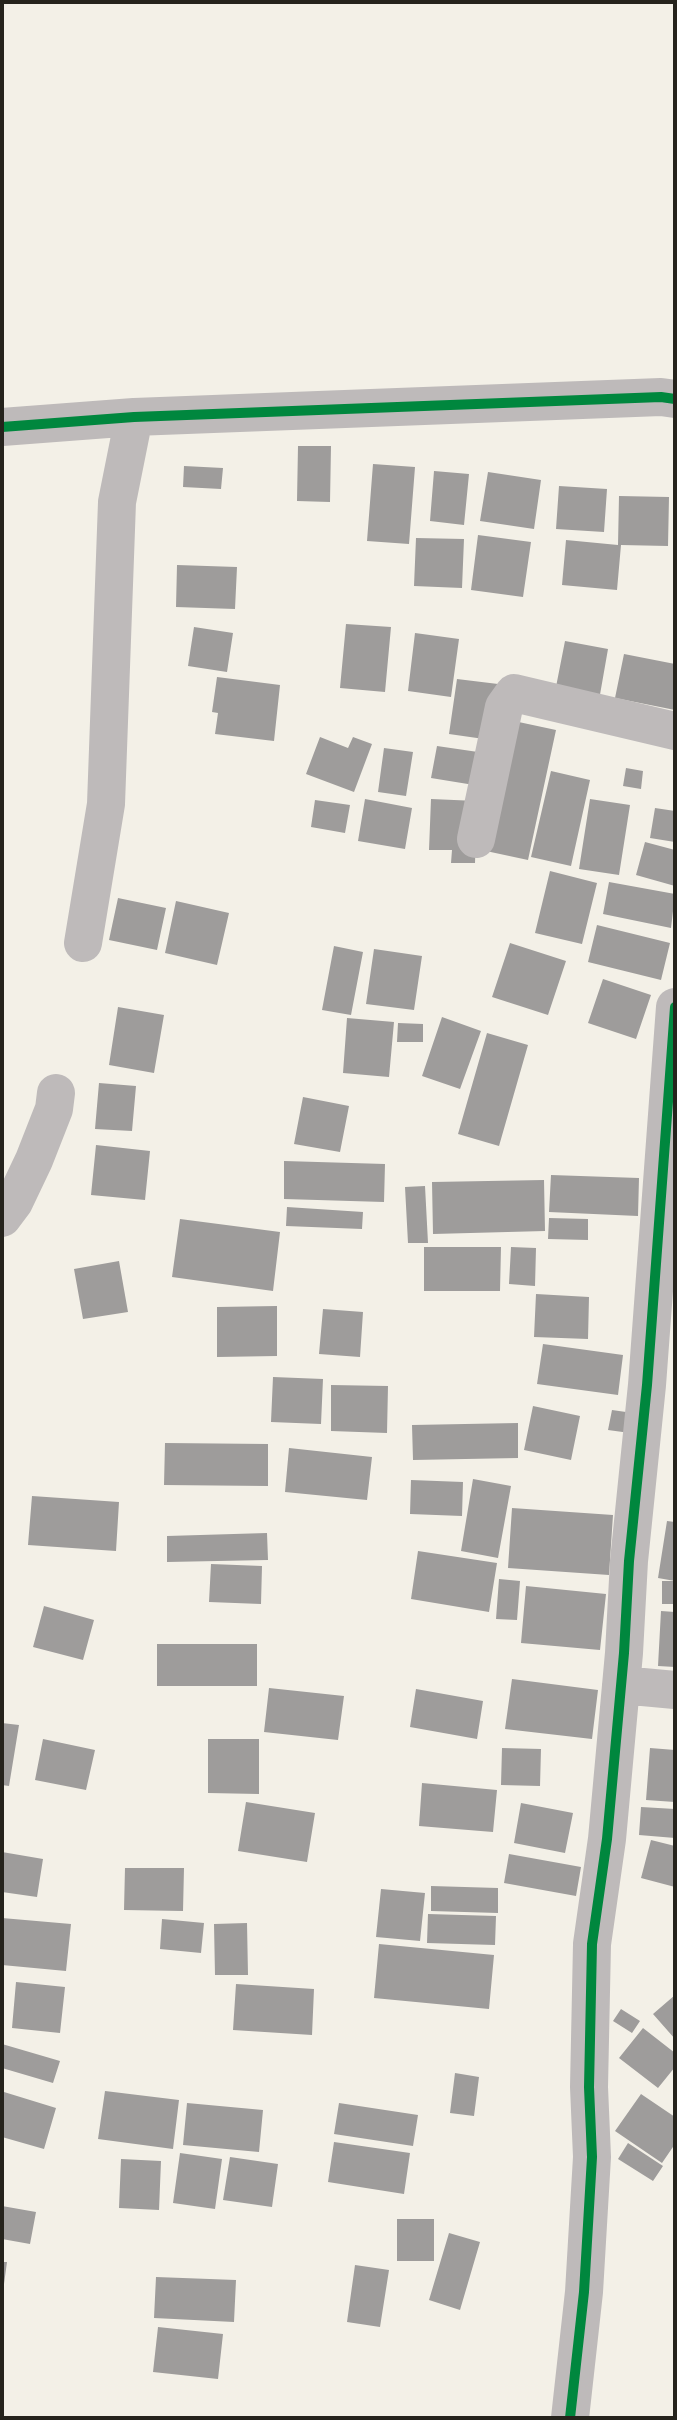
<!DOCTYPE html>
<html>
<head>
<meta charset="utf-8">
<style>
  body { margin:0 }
  #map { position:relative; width:677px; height:2420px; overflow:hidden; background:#f3f0e7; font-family:Spectral,serif }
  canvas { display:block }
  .frame { position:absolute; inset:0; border:4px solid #25231c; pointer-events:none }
</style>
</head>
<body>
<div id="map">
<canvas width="677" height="2420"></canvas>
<div class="frame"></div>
</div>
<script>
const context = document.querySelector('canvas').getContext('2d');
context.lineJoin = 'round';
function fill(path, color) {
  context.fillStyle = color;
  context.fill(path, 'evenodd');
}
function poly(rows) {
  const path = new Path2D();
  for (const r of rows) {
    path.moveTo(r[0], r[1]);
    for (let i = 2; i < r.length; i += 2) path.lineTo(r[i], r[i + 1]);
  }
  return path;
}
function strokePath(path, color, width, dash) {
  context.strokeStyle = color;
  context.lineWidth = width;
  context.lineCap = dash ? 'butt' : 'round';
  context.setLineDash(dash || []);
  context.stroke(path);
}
fill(poly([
  [298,446,331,446,330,502,297,501],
  [373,464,415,467,409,544,367,541],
  [184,466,223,468,221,489,183,487],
  [434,471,469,474,464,525,430,521],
  [488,472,541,480,534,529,480,521],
  [559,486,607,489,604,532,556,529],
  [619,496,669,497,668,546,621,545,617,590,562,585,566,540,618,545],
  [478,535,531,542,523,597,471,590],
  [416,538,464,539,462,588,414,586],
  [177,565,237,567,235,609,176,607],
  [346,624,391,627,385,692,340,688],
  [194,627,233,633,227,672,188,666],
  [415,633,459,639,451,697,408,691],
  [565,641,608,649,598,706,554,697],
  [624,654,675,664,675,710,615,698],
  [217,677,280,685,274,741,215,734,218,713,212,712],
  [457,679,498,684,491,740,449,734],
  [514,721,556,730,528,860,486,851],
  [320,737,348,748,353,737,372,744,354,792,306,774],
  [437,746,478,752,474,785,431,778],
  [384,748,413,752,406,796,378,792],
  [626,768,643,771,641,789,623,786],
  [551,771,590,780,571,866,531,857],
  [365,799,412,808,405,849,358,841],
  [431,799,477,801,475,863,451,863,452,850,429,850],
  [590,799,630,805,619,875,579,869],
  [315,800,350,805,345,833,311,827],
  [655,808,675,811,675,842,650,838],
  [645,842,675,850,675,886,636,875],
  [550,871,597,883,582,944,535,933],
  [609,882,675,894,671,928,603,914],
  [118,898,166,908,157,950,109,940],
  [176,901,229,913,217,965,165,953],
  [597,925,670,943,661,980,588,962],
  [510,943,566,961,548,1015,492,997],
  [334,946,363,952,351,1015,322,1010],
  [374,949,422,956,414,1010,366,1004],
  [603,979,651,995,636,1039,588,1023],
  [118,1007,164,1015,154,1073,109,1065],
  [442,1017,481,1031,460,1089,422,1076],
  [347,1018,394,1022,389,1077,343,1073],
  [398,1023,423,1024,423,1042,397,1042],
  [487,1033,528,1045,499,1146,458,1134],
  [99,1083,136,1086,132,1131,95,1129],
  [303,1097,349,1106,340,1152,294,1144],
  [96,1145,150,1151,145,1200,91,1195],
  [284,1161,385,1164,384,1202,284,1199],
  [551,1175,639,1178,638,1216,549,1212],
  [544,1180,545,1231,433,1234,432,1182],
  [425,1186,428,1243,408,1243,405,1187],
  [287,1207,363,1212,362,1229,286,1226],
  [549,1218,588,1219,588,1240,548,1239],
  [180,1219,280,1232,273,1291,172,1277],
  [424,1247,501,1247,500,1291,424,1291],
  [511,1247,536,1248,535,1286,509,1284],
  [119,1261,128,1312,83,1319,74,1269],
  [536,1294,589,1297,588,1339,534,1337],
  [277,1306,277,1356,217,1357,217,1307],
  [323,1309,363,1312,360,1357,319,1354],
  [543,1344,623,1355,618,1395,537,1384],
  [273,1377,323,1379,321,1424,271,1422],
  [331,1385,388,1386,387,1433,331,1431],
  [533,1406,580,1416,571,1460,524,1450],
  [612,1410,633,1413,630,1433,608,1430],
  [518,1423,518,1458,413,1460,412,1425],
  [165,1443,268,1444,268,1486,164,1485],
  [289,1448,372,1457,367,1500,285,1492],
  [473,1479,511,1486,498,1558,461,1551],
  [411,1480,463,1482,462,1516,410,1514],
  [32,1496,119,1502,116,1551,28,1545],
  [512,1508,613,1515,609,1575,508,1568],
  [667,1521,675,1522,675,1581,658,1578],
  [267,1533,268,1560,167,1562,167,1536],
  [418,1551,497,1563,489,1612,411,1599],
  [211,1564,262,1566,261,1604,209,1602],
  [499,1579,520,1581,517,1620,496,1619],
  [662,1581,675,1581,675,1604,662,1604],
  [526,1586,606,1594,600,1650,521,1643],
  [44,1606,94,1620,83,1660,33,1647],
  [661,1611,675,1612,675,1667,658,1666],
  [157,1644,257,1644,257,1686,157,1686],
  [512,1679,598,1690,592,1739,505,1729],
  [269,1688,344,1696,338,1740,264,1732],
  [416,1689,483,1701,477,1739,410,1727],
  [2,1723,19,1725,9,1786,2,1785],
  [43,1739,95,1750,86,1790,35,1780],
  [208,1739,259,1739,259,1794,208,1793],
  [502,1748,541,1749,540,1786,501,1785],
  [650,1748,675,1750,675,1802,646,1800],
  [422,1783,497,1790,493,1832,419,1826],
  [246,1802,315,1813,307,1862,238,1851],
  [521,1803,573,1813,565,1853,514,1843],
  [641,1807,675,1809,675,1838,639,1835],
  [651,1840,675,1846,675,1887,641,1878],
  [2,1852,43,1859,37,1897,2,1892],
  [509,1854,581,1867,576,1896,504,1883],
  [125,1868,184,1868,183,1911,124,1910],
  [431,1886,498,1888,498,1913,431,1911],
  [381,1889,425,1893,420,1941,376,1937],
  [428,1914,496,1916,495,1945,427,1943],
  [2,1918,71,1924,66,1971,2,1965],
  [162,1919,204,1923,201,1953,160,1949],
  [247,1923,248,1975,215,1975,214,1924],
  [379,1944,494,1955,489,2009,374,1998],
  [16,1982,65,1987,60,2033,12,2028],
  [236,1984,314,1989,312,2035,233,2030],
  [675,1995,675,2039,653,2014],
  [621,2009,640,2021,632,2033,613,2021],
  [643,2028,675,2053,675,2067,658,2088,619,2058],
  [2,2044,60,2061,53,2083,2,2068],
  [455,2073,479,2077,474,2116,450,2113],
  [105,2091,179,2100,173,2149,98,2139],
  [4,2092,56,2108,44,2149,2,2137],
  [641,2094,675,2117,675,2144,662,2163,615,2131],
  [187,2103,263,2110,259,2152,183,2145],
  [339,2103,418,2115,413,2146,334,2134],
  [334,2142,410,2153,404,2194,328,2182],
  [628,2143,663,2166,653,2181,618,2159],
  [180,2153,222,2159,215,2209,173,2203],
  [230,2157,278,2164,272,2207,223,2200],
  [121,2159,161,2161,159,2210,119,2208],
  [2,2206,36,2212,30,2244,2,2239],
  [397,2219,434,2219,434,2261,397,2261],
  [449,2233,480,2242,460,2310,429,2300],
  [2,2262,7,2262,4,2284,2,2284],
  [355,2265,389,2270,380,2327,347,2322],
  [156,2277,236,2280,234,2322,154,2318],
  [158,2327,223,2334,218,2379,153,2372]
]), '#9e9c9b');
strokePath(poly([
  [2,427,134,417,661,397,675,399],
  [476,839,504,707,514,693,675,731],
  [83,943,106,804,117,502,134,417],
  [2,1218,14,1202,34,1160,54,1109,56,1093],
  [621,1685,675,1690],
  [570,2418,584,2292,592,2157,589,2087,592,1944,607,1839,624,1653,629,1561,647,1385,675,1007]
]), '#bebaba', 38);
strokePath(poly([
  [2,427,134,417,661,397,675,399],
  [570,2418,584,2292,592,2157,589,2087,592,1944,607,1839,624,1653,629,1561,647,1385,675,1007]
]), '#00873e', 10);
</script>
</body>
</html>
